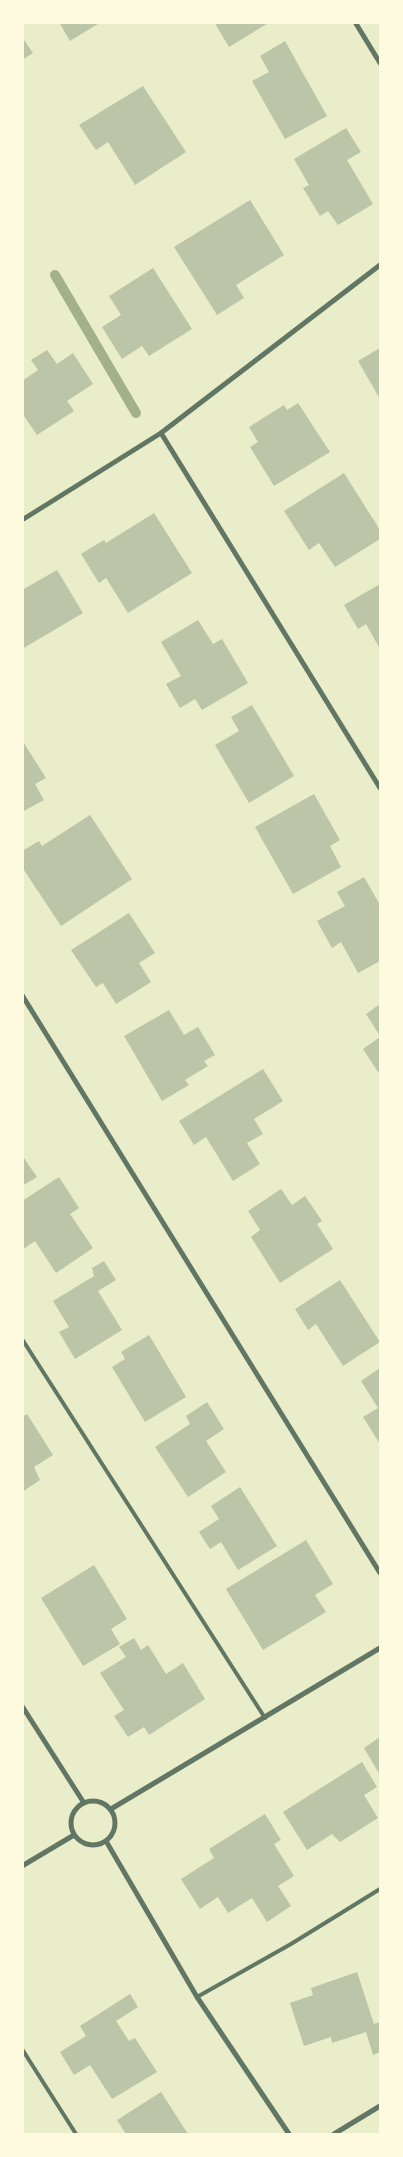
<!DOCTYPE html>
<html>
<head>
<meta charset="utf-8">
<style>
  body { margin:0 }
  #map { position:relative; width:403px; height:2157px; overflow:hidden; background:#e9edc9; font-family:"Archivo Narrow",sans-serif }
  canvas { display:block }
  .frame { position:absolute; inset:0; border:24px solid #fefae0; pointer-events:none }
</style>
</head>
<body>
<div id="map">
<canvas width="403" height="2157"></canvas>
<div class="frame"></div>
</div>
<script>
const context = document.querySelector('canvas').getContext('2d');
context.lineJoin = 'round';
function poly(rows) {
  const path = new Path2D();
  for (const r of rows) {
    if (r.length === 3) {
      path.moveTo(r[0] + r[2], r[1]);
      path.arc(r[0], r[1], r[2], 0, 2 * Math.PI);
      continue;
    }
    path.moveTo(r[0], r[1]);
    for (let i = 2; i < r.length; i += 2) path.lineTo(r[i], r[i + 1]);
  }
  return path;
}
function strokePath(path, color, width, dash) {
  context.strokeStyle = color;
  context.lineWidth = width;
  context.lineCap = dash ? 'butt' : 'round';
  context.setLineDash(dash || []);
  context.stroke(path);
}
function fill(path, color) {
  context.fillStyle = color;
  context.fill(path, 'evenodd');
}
strokePath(poly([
  [55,275,136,413]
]), '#a3b18a', 10);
fill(poly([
  [59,22,101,22,70,41],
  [214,22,270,22,229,47],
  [22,37,33,53,22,60],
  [285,41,327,116,285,139,252,81,269,72,260,56],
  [143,86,186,152,135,185,108,142,96,150,79,125],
  [346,128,361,152,347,160,373,204,338,225,328,211,320,216,303,188,309,185,294,159],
  [250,200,284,255,236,285,244,298,217,315,174,247],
  [153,268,192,329,149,356,142,346,122,359,102,327,121,315,109,296],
  [380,348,380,399,358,361],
  [47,350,57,364,73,353,93,384,67,401,74,411,37,435,22,413,22,381,38,370,31,360],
  [298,403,330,452,274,486,250,447,258,442,249,427,284,405,287,410],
  [344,473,380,530,380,539,335,567,319,543,309,550,284,511],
  [154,513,192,573,128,613,106,578,99,583,81,554,104,540,106,543],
  [57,570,83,613,22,649,22,590],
  [380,584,380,649,366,624,358,629,344,605],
  [198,620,213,644,222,639,248,683,202,710,195,699,180,708,166,684,181,676,161,642],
  [252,705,294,776,249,803,215,745,239,731,231,717],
  [22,740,46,778,35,784,44,800,22,812],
  [314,794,340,840,330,846,341,867,293,894,255,827],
  [90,815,132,879,61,926,22,867,22,851,39,841,42,846],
  [364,877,380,905,380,961,358,973,341,942,332,948,317,921,345,906,337,892],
  [129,913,155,953,139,963,151,982,116,1004,103,983,96,987,71,950],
  [380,1004,380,1036,366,1014],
  [169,1010,184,1035,198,1027,215,1055,204,1061,208,1066,185,1080,189,1085,162,1101,124,1036],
  [380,1037,380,1075,363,1049],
  [263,1069,283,1101,254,1119,263,1134,247,1143,260,1164,233,1181,206,1137,194,1145,179,1121],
  [22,1155,37,1177,22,1186],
  [59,1177,79,1208,70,1214,93,1248,56,1273,35,1241,22,1250,22,1201],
  [281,1189,292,1205,305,1196,322,1221,317,1224,333,1249,280,1283,251,1237,260,1230,248,1211],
  [104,1261,116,1280,98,1291,122,1330,75,1359,59,1332,69,1327,53,1301,94,1276,92,1268],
  [340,1280,380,1342,343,1366,316,1324,308,1330,295,1309],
  [149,1335,186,1397,145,1422,112,1367,125,1359,121,1352],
  [380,1368,380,1444,363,1417,378,1408,361,1381],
  [207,1402,224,1429,206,1441,226,1472,188,1497,155,1447,190,1424,186,1416],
  [27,1414,53,1455,34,1467,40,1480,22,1492,22,1417],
  [240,1487,277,1546,238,1570,221,1542,210,1549,199,1532,219,1519,211,1506],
  [306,1540,333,1584,315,1595,326,1612,263,1650,226,1589],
  [94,1565,127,1619,111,1629,120,1644,83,1666,41,1598],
  [134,1638,141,1650,148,1645,166,1674,183,1663,205,1699,149,1735,144,1727,128,1737,114,1716,124,1710,100,1673,126,1657,119,1647],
  [380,1737,380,1775,364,1748],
  [362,1762,377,1787,364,1795,378,1818,340,1842,332,1834,307,1850,283,1812],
  [265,1814,281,1840,274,1844,294,1876,278,1886,291,1906,267,1922,252,1898,228,1913,218,1897,200,1909,181,1879,214,1858,209,1849],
  [357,1972,374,2024,380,2022,380,2052,373,2055,366,2032,332,2043,331,2037,304,2046,290,2003,313,1995,311,1988],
  [130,1994,138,2007,116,2021,129,2041,135,2038,157,2072,112,2099,90,2065,74,2075,60,2052,86,2036,80,2026],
  [161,2092,188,2134,126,2134,117,2120]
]), '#bcc5a7');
strokePath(poly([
  [22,1339,265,1718],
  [197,1997,291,1944,380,1889],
  [22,2049,76,2134]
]), '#617663', 4);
strokePath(poly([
  [355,22,380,63],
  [161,433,380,788],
  [22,520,161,433,380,265],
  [22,995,380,1573],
  [22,1706,84,1803],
  [93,1823,22],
  [111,1809,380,1648],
  [106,1841,197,1997,289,2134],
  [22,1866,74,1835],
  [334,2134,380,2106]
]), '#617663', 5);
</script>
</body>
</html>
